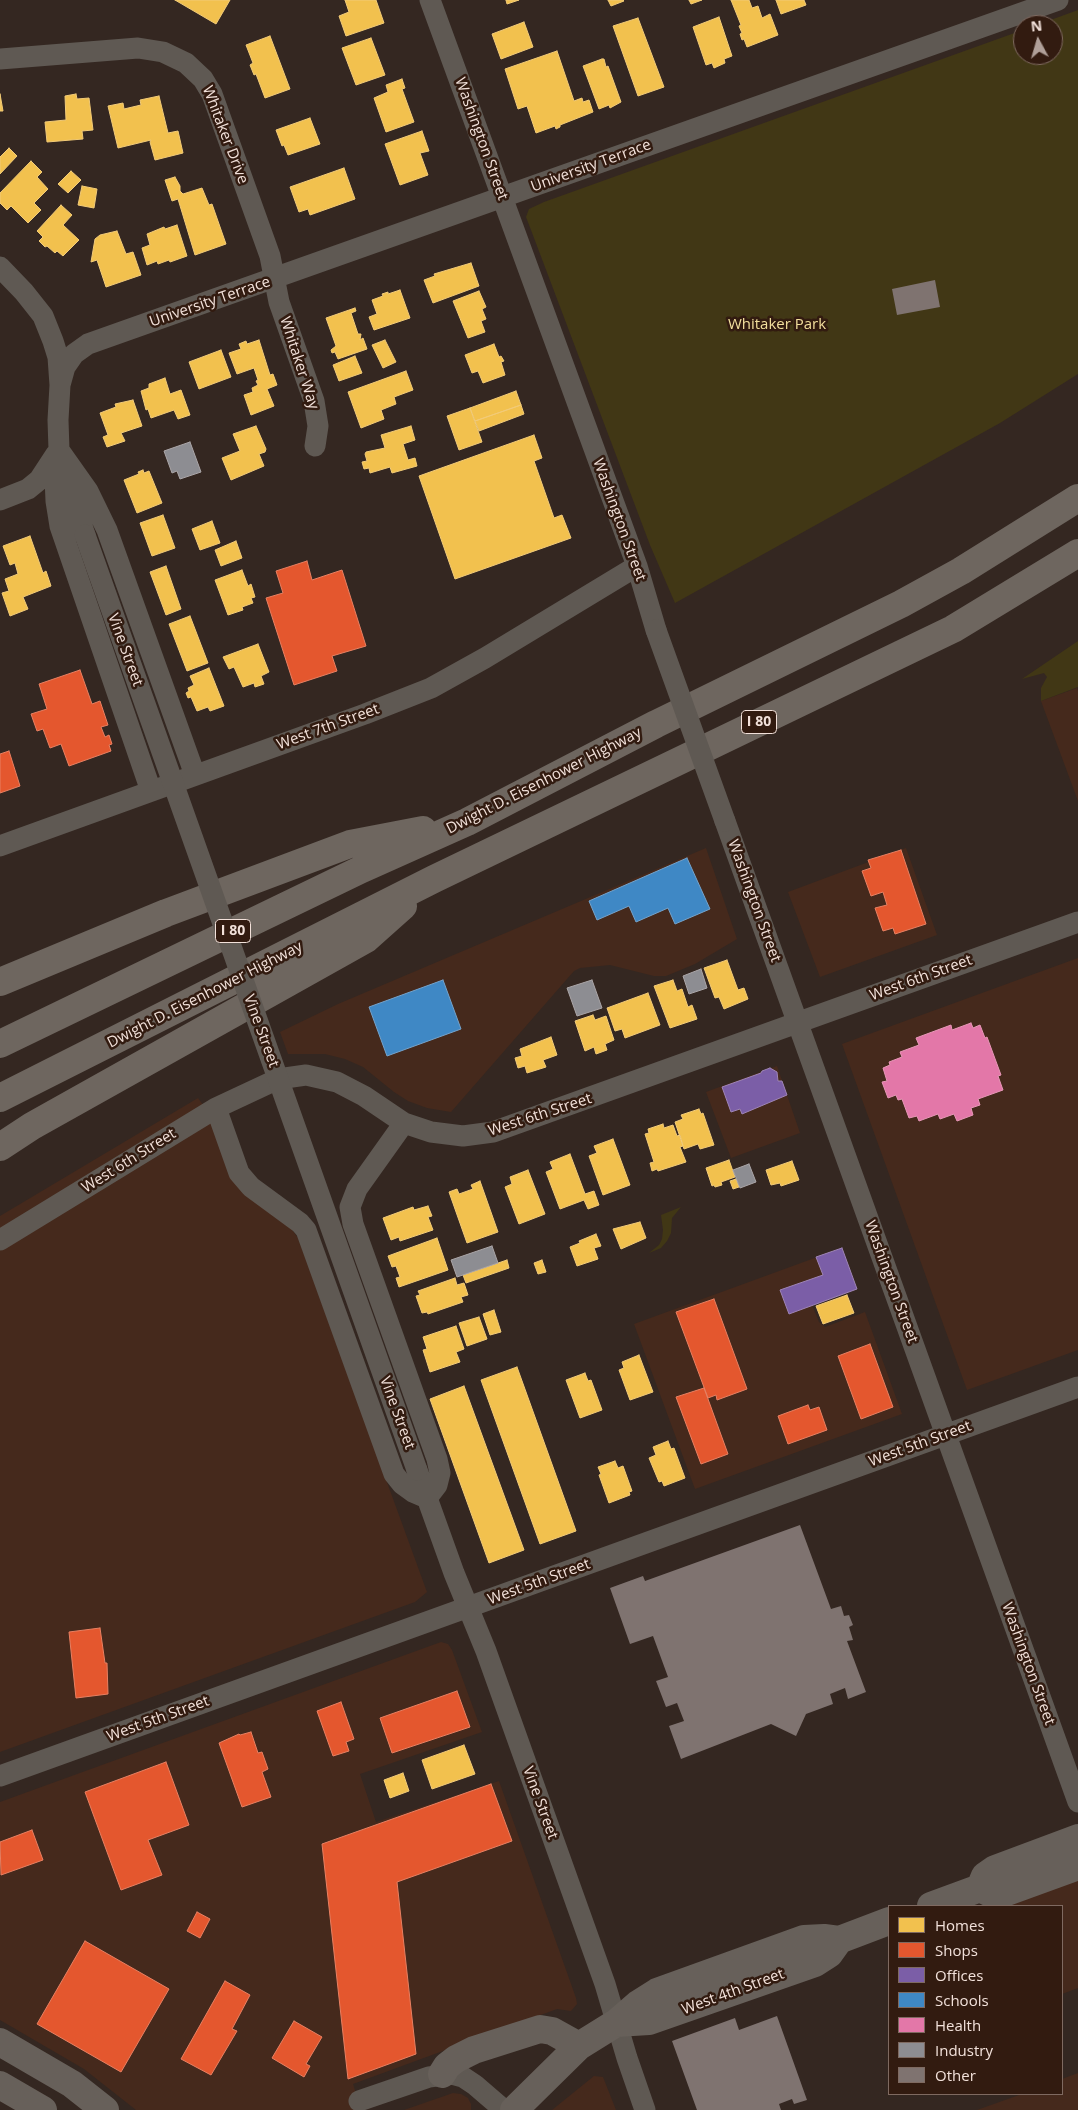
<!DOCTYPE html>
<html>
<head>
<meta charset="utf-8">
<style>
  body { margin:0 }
  #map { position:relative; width:1078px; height:2110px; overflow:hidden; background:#342721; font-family:"Open Sans",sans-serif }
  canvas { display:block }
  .legend { position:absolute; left:888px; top:1905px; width:175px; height:190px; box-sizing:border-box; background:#321b10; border:1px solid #7f6a61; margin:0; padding:6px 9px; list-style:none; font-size:15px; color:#f2e1da }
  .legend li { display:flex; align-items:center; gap:10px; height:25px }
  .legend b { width:25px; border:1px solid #7f6a61 }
  .north { position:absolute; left:1013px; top:15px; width:50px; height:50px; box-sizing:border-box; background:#321b10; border:1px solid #7f6a61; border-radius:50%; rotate:354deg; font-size:14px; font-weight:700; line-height:20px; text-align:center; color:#f2e1da }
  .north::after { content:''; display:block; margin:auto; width:18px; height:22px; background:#b0a099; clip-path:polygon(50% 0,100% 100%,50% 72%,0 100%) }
</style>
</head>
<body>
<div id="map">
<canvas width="1078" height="2110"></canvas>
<ul class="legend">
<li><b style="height:14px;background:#f2c14e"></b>Homes</li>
<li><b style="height:14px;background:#e4572e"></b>Shops</li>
<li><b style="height:14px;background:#7b5ea7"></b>Offices</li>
<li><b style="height:14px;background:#3f88c5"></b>Schools</li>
<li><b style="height:14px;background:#e377a8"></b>Health</li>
<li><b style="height:14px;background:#8d8d92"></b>Industry</li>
<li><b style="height:14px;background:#7f7370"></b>Other</li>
</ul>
<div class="north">N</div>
</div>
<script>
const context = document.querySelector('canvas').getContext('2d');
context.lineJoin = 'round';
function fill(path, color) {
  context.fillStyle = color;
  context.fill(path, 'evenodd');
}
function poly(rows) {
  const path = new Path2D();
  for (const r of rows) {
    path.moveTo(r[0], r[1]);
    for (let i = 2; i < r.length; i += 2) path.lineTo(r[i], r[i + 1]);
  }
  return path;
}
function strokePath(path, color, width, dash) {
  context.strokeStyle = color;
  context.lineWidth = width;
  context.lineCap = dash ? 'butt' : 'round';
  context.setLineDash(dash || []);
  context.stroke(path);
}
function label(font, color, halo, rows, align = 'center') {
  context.font = font + ' "Open Sans",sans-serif';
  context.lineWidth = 5;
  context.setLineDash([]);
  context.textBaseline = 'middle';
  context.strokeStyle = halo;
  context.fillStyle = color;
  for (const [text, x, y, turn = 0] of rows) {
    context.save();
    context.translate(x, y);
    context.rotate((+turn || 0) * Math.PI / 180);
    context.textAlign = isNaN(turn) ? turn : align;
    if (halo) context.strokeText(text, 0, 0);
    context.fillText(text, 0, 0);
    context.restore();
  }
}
fill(poly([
  [1077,688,1078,691,1078,801,1041,701],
  [706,848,737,939,695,964,666,976,654,976,610,965,580,968,574,971,451,1112,427,1108,408,1101,394,1092,363,1067,345,1059,325,1054,288,1054,280,1032,338,1004],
  [906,848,937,935,820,977,788,892],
  [1078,958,1078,1350,967,1390,842,1044],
  [777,1066,800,1133,731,1158,706,1092],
  [198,1098,298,1238,427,1592,415,1602,0,1752,0,1216],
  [842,1248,857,1289,812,1305,819,1322,825,1327,865,1312,902,1414,695,1489,634,1324],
  [441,1642,448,1644,452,1650,482,1732,360,1774,376,1822,499,1781,576,1998,577,2004,571,2011,557,2009,353,2084,361,2110,136,2110,84,2069,0,2020,0,1802],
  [1078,1878,1078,1988,1062,1994,1062,1906,998,1906],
  [1078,2073,1078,2110,977,2110,1022,2094,1062,2094,1062,2079],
  [594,2076,603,2077,616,2110,552,2110],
  [453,2093,461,2094,468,2098,471,2104,471,2110,404,2110]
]), '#45291c');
fill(poly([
  [1078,10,1078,374,1000,423,675,603,650,545,531,230,526,217,529,209,544,202,1023,30,1023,55,1053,55,1053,25,1037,25],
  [1078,641,1078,687,1041,701,1041,688,1047,677,1044,673,1022,679],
  [681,1207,672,1218,671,1233,667,1241,661,1248,649,1253,659,1245,662,1239,663,1230,661,1215]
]), '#413715');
const homes = poly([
  [175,0,230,0,216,24,175,0],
  [345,0,376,0,384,23,346,36,339,16,349,12,345,0],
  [506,0,519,0,507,4,506,0],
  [608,0,623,0,624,1,611,6,608,0],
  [689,0,702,0,691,4,689,0],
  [731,0,749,0,752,8,758,6,762,18,770,14,778,35,747,47,744,39,742,40,740,34,742,33,739,26,741,25,731,0],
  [776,0,804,0,806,5,781,14,776,0],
  [719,17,732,56,724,59,725,63,714,68,712,63,706,65,693,27,719,17],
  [638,18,664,87,638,96,613,26,638,18],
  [524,22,533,47,501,59,492,34,524,22],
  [270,36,290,89,265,98,256,74,254,75,250,65,253,63,246,45,270,36],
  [371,38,385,75,356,85,342,48,371,38],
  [557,51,574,101,582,98,583,102,589,100,593,112,560,125,560,127,556,129,555,126,536,133,527,106,518,109,505,69,557,51],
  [602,59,604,59,606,67,608,66,621,102,610,108,609,105,599,109,583,66,602,59],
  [402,79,405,88,402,89,414,122,386,132,374,98,388,92,386,85,402,79],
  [0,94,3,111,0,111,0,94],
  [76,94,77,99,89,98,93,130,82,131,83,139,47,142,45,122,66,120,65,96,76,94],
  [159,96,168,133,178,131,183,153,155,160,150,142,151,140,118,148,108,106,123,103,124,109,141,105,140,100,159,96],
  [310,118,320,144,288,155,284,145,282,146,276,130,310,118],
  [422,131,429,151,420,153,428,175,400,185,385,144,422,131],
  [9,148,17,156,0,174,0,157,9,148],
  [31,161,42,172,37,177,48,189,34,203,41,210,28,223,11,206,7,210,0,203,0,193,31,161],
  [344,168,355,199,310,215,308,209,299,212,290,187,344,168],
  [71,171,81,180,68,193,58,184,71,171],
  [175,177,180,186,180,191,183,194,202,188,209,205,212,204,226,244,195,255,178,199,172,201,165,180,175,177],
  [82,186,97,189,94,208,78,205,82,186],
  [61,205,72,215,63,225,79,240,63,256,57,251,55,253,47,246,45,247,39,241,43,237,37,231,61,205],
  [177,225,187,256,170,262,169,260,158,264,157,261,147,265,142,248,150,245,147,234,164,227,165,229,177,225],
  [117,231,126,254,133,252,141,275,106,287,97,260,91,262,95,239,100,235,117,231],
  [471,263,479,286,433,303,424,280,435,276,434,274,471,263],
  [400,290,410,318,374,330,369,317,377,314,372,300,383,296,382,294,388,292,388,294,400,290],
  [479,291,486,307,482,309,486,319,481,321,485,332,468,338,453,301,479,291],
  [355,308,356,311,351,313,358,334,361,334,360,340,363,338,367,349,338,359,335,352,332,353,331,350,336,346,326,318,355,308],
  [259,340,270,375,273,374,277,385,267,389,274,406,251,415,244,395,253,392,252,388,258,385,256,381,258,380,254,368,237,374,229,353,241,349,239,344,246,341,247,344,259,340],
  [385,340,396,362,383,368,372,345,385,340],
  [494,344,499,357,501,356,504,361,501,362,505,375,483,383,478,371,472,373,465,355,494,344],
  [221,350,231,377,199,389,189,362,221,350],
  [355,356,362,373,339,381,333,365,355,356],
  [406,371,413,390,394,397,396,404,381,410,384,419,361,428,348,392,406,371],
  [165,378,170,394,181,390,190,415,178,419,174,410,151,418,148,409,146,410,141,391,149,388,149,384,165,378],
  [516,391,521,405,475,421,470,408,516,391],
  [133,400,142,426,121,433,125,441,107,447,103,437,108,435,100,413,116,407,115,404,133,400],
  [521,405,524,414,479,431,475,421,521,405],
  [470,408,482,442,459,450,447,416,470,408],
  [256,426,266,449,265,452,259,454,264,466,231,480,222,458,240,451,233,434,256,426],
  [411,426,415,440,403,444,408,460,415,458,417,466,392,473,390,467,370,473,369,468,364,469,362,462,367,461,365,454,366,452,385,448,381,435,411,426],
  [534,435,542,458,534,461,554,518,562,515,571,538,455,579,419,476,534,435],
  [143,470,144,473,149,471,162,503,137,513,124,480,139,474,138,472,143,470],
  [163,515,175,548,152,556,140,523,163,515],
  [212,521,220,543,200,550,192,529,212,521],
  [30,536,43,573,46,571,51,586,23,597,28,609,10,616,2,593,9,591,5,579,18,574,15,563,10,565,3,546,30,536],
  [236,541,242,558,221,566,215,550,236,541],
  [166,566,181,609,166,615,150,572,166,566],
  [242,570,248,586,251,584,255,597,251,598,253,603,242,607,243,610,228,615,215,580,242,570],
  [190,616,208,663,187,671,169,624,190,616],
  [258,644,269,672,261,676,264,684,255,687,254,683,243,687,234,667,229,669,223,657,258,644],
  [209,668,224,706,210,711,208,707,197,711,191,697,188,698,186,693,189,691,188,688,194,685,190,676,209,668],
  [727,960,738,990,744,988,748,999,724,1009,719,997,715,998,704,968,727,960],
  [673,980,677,991,682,989,688,1007,692,1005,697,1019,670,1028,654,986,673,980],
  [648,993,660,1025,625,1038,622,1029,615,1031,607,1008,648,993],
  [593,1015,595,1020,606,1016,614,1040,605,1044,607,1050,596,1054,594,1047,585,1051,575,1021,593,1015],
  [551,1037,557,1055,543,1060,546,1067,527,1073,525,1066,518,1068,515,1058,522,1056,520,1049,551,1037],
  [699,1109,701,1114,703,1113,714,1145,700,1149,698,1144,684,1149,675,1122,683,1119,681,1115,699,1109],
  [663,1124,664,1128,673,1125,677,1136,680,1135,683,1146,680,1147,686,1162,658,1171,657,1169,652,1171,650,1163,654,1162,645,1134,649,1133,648,1129,663,1124],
  [613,1139,630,1185,603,1195,589,1156,597,1153,594,1146,613,1139],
  [570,1154,585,1194,594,1191,599,1205,588,1209,584,1200,560,1209,546,1172,553,1169,550,1162,570,1154],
  [729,1160,735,1177,721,1182,722,1185,715,1187,714,1185,712,1186,706,1168,729,1160],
  [792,1161,799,1180,781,1186,780,1183,771,1185,766,1170,792,1161],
  [528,1170,545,1214,519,1224,505,1187,512,1184,510,1177,528,1170],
  [736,1179,739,1187,733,1189,730,1181,736,1179],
  [480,1181,498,1232,467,1243,449,1192,457,1189,459,1194,473,1189,471,1185,480,1181],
  [428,1206,432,1216,428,1217,433,1230,400,1241,399,1237,391,1240,383,1218,413,1207,414,1210,428,1206],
  [640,1222,646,1238,621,1249,613,1229,640,1222],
  [596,1234,601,1246,594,1248,598,1259,577,1266,570,1247,580,1243,579,1241,596,1234],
  [437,1238,448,1270,399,1287,396,1278,400,1277,396,1266,392,1267,388,1256,437,1238],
  [507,1260,509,1268,466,1283,463,1275,507,1260],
  [542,1260,546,1272,538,1274,534,1263,542,1260],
  [455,1278,457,1285,464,1283,468,1295,461,1297,463,1302,428,1314,427,1312,422,1313,416,1296,420,1295,418,1291,455,1278],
  [847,1295,854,1313,823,1324,816,1306,847,1295],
  [494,1310,501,1332,490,1335,483,1314,494,1310],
  [479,1317,487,1339,467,1346,459,1323,479,1317],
  [456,1326,464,1349,456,1352,460,1362,430,1372,423,1350,427,1349,423,1337,456,1326],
  [639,1355,653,1392,630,1400,619,1370,624,1368,622,1362,639,1355],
  [517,1367,576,1531,540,1544,481,1380,517,1367],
  [585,1373,588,1381,591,1380,602,1410,580,1418,566,1380,585,1373],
  [464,1386,524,1550,489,1563,430,1399,464,1386],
  [668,1441,671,1449,674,1448,685,1478,664,1486,662,1481,659,1482,649,1458,656,1455,653,1447,668,1441],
  [615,1461,618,1468,623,1466,632,1491,629,1492,630,1495,609,1503,599,1475,601,1474,598,1467,615,1461],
  [464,1745,475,1774,432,1789,422,1760,464,1745],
  [403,1773,409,1791,390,1798,384,1780,403,1773]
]);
fill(homes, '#f2c14e');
strokePath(homes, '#f2cb78', 1);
const shops = poly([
  [307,561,312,580,342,570,366,646,332,656,337,671,294,685,266,598,283,593,276,571,307,561],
  [80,670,92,704,100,701,108,725,101,727,105,737,109,735,112,744,109,745,111,751,69,766,61,744,50,748,43,729,37,731,31,714,47,709,39,684,80,670],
  [9,751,20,786,0,793,0,754,9,751],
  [901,850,926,924,895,934,893,928,883,931,875,908,887,905,883,892,871,896,862,871,871,868,868,860,901,850],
  [714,1299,747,1389,717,1400,716,1395,708,1398,676,1312,714,1299],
  [870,1344,893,1407,861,1419,838,1356,870,1344],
  [704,1388,728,1454,701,1464,676,1397,704,1388],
  [808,1405,810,1410,819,1407,827,1430,788,1444,778,1416,808,1405],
  [100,1628,105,1663,107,1663,108,1694,76,1698,69,1632,100,1628],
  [457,1691,470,1727,392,1753,380,1718,457,1691],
  [341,1702,354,1739,346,1742,349,1751,333,1756,317,1711,341,1702],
  [251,1732,258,1753,262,1752,268,1769,262,1772,271,1797,242,1807,219,1743,239,1734,240,1735,251,1732],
  [166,1762,189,1825,148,1840,162,1875,121,1890,85,1792,166,1762],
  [491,1784,512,1841,397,1882,416,2054,348,2079,322,1844,491,1784],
  [32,1830,43,1860,1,1875,0,1842,32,1830],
  [197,1912,210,1919,200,1938,187,1931,197,1912],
  [85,1941,169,1989,121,2072,37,2024,85,1941],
  [225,1981,250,1995,232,2029,237,2031,211,2075,181,2059,225,1981],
  [294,2021,322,2037,306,2064,310,2066,304,2077,272,2058,294,2021]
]);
fill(shops, '#e4572e');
strokePath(shops, '#e88062', 1);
const offices = poly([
  [770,1068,777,1072,778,1081,782,1081,787,1095,742,1114,740,1109,731,1112,722,1087,761,1073,762,1071,770,1068],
  [842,1248,857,1289,789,1314,780,1290,823,1275,816,1257,842,1248]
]);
fill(offices, '#7b5ea7');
strokePath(offices, '#9f85b6', 1);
const schools = poly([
  [687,858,710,909,675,924,668,908,636,922,629,906,597,920,589,901,687,858],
  [443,980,461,1029,387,1056,369,1007,443,980]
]);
fill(schools, '#3f88c5');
strokePath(schools, '#75a3cb', 1);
const health = poly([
  [971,1023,973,1028,980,1025,985,1038,987,1037,1001,1075,998,1076,1003,1090,978,1099,980,1105,971,1108,973,1115,957,1121,954,1114,940,1119,938,1114,919,1121,917,1116,909,1118,902,1099,898,1100,896,1095,888,1098,882,1082,887,1081,883,1068,890,1065,889,1062,902,1057,900,1052,919,1045,916,1038,951,1025,952,1030,971,1023]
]);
fill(health, '#e377a8');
strokePath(health, '#e897b7', 1);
const industry = poly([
  [190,442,201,472,180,479,177,471,172,473,164,451,190,442],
  [701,969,707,988,689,994,683,976,701,969],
  [592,980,602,1008,577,1016,567,988,592,980],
  [749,1164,756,1182,740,1188,733,1170,749,1164],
  [492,1246,498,1263,457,1277,451,1260,492,1246]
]);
fill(industry, '#8d8d92');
strokePath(industry, '#aba6a8', 1);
fill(poly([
  [935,280,940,307,897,315,892,289],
  [800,1525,831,1609,841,1606,844,1616,849,1615,853,1625,849,1627,853,1640,847,1641,866,1692,848,1699,845,1688,830,1694,833,1704,806,1714,796,1736,771,1724,681,1759,669,1726,684,1721,677,1703,666,1707,656,1681,668,1677,653,1636,630,1644,610,1588,643,1576,645,1581],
  [777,2016,807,2100,794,2104,792,2099,779,2104,781,2110,697,2110,672,2041,735,2018,739,2030]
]), '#7f7370');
strokePath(poly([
  [430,0,637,566,656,630],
  [0,59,138,48,163,52,186,63,203,79,212,94,270,256,279,302,314,401,318,426,315,446],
  [0,267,24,292,43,316,53,341,58,357,60,385,58,420,59,450,55,477,56,501,60,526,151,791],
  [60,385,65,367,74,354,88,344,1058,0],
  [59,450,88,491,107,530,195,775],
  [62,465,85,535],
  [0,500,28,489,39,480,56,454],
  [725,821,1078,1802],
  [0,846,365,714,431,688,485,658,637,566],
  [216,1108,239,1173,251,1187,300,1223,306,1230,394,1474,402,1484,413,1492,427,1498],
  [404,1123,357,1189,350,1207,353,1224,437,1459,440,1473,437,1485,427,1498],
  [0,1240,216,1108,278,1079,306,1075,337,1082,364,1096,404,1123,431,1132,463,1136,493,1132,1078,922],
  [417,1470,454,1573,486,1651,605,1984,627,2058,645,2110],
  [0,1776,1078,1387],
  [359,2101,429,2077,452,2074,463,2077,475,2085,504,2110]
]), '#5f5953', 21);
strokePath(poly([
  [980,1888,985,1876,995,1869,1078,1838],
  [931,1906,980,1888,992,1894,1001,1894,1078,1866],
  [616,2023,649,2021,815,1963,829,1954,839,1940],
  [0,2042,72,2084,105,2110],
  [442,2074,447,2066,456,2059,474,2050,540,2029,552,2031,579,2046],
  [0,2085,43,2110],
  [514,2110,579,2046,616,2023,638,2004,657,1992,804,1939,824,1938,839,1940,889,1921]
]), '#67605a', 28);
strokePath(poly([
  [0,982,166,913,350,844,423,830],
  [0,1044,362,869,467,822,656,724,901,604,961,571,1078,498],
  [0,1098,434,879,953,629,1078,553],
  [0,1147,32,1126,366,939,403,906]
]), '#6e665f', 28);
strokePath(poly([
  [85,535,417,1470],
  [656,630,725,821]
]), '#5f5953', 21);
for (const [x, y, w] of [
  [759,722,35],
  [233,931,35]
]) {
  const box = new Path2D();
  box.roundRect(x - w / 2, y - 11.5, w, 23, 4);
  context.fillStyle = '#321b10';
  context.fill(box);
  strokePath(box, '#f2e1da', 1);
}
label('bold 14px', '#f2e1da', null, [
  ["I 80",759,722],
  ["I 80",233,931]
]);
label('15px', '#f2e1da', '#321b10', [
  ["Whitaker Drive",225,135,69],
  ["Washington Street",481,139,70],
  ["University Terrace",591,166,-20],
  ["University Terrace",210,302,-19],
  ["Whitaker Way",299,363,72],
  ["Washington Street",619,520,70],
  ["Vine Street",125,650,70],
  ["West 7th Street",328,727,-20],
  ["Dwight D. Eisenhower Highway",544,781,-27],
  ["Washington Street",754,901,70],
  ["West 6th Street",921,978,-20],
  ["Dwight D. Eisenhower Highway",205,995,-27],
  ["Vine Street",261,1031,70],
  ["West 6th Street",540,1115,-18],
  ["West 6th Street",129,1161,-32],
  ["Washington Street",891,1282,70],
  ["Vine Street",397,1413,70],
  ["West 5th Street",920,1444,-20],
  ["West 5th Street",539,1582,-20],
  ["Washington Street",1028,1664,70],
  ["West 5th Street",158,1719,-20],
  ["Vine Street",540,1803,70],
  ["West 4th Street",733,1992,-20]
]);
label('15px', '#f3df9d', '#321b10', [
  ["Whitaker Park",777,325]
]);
</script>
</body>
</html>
